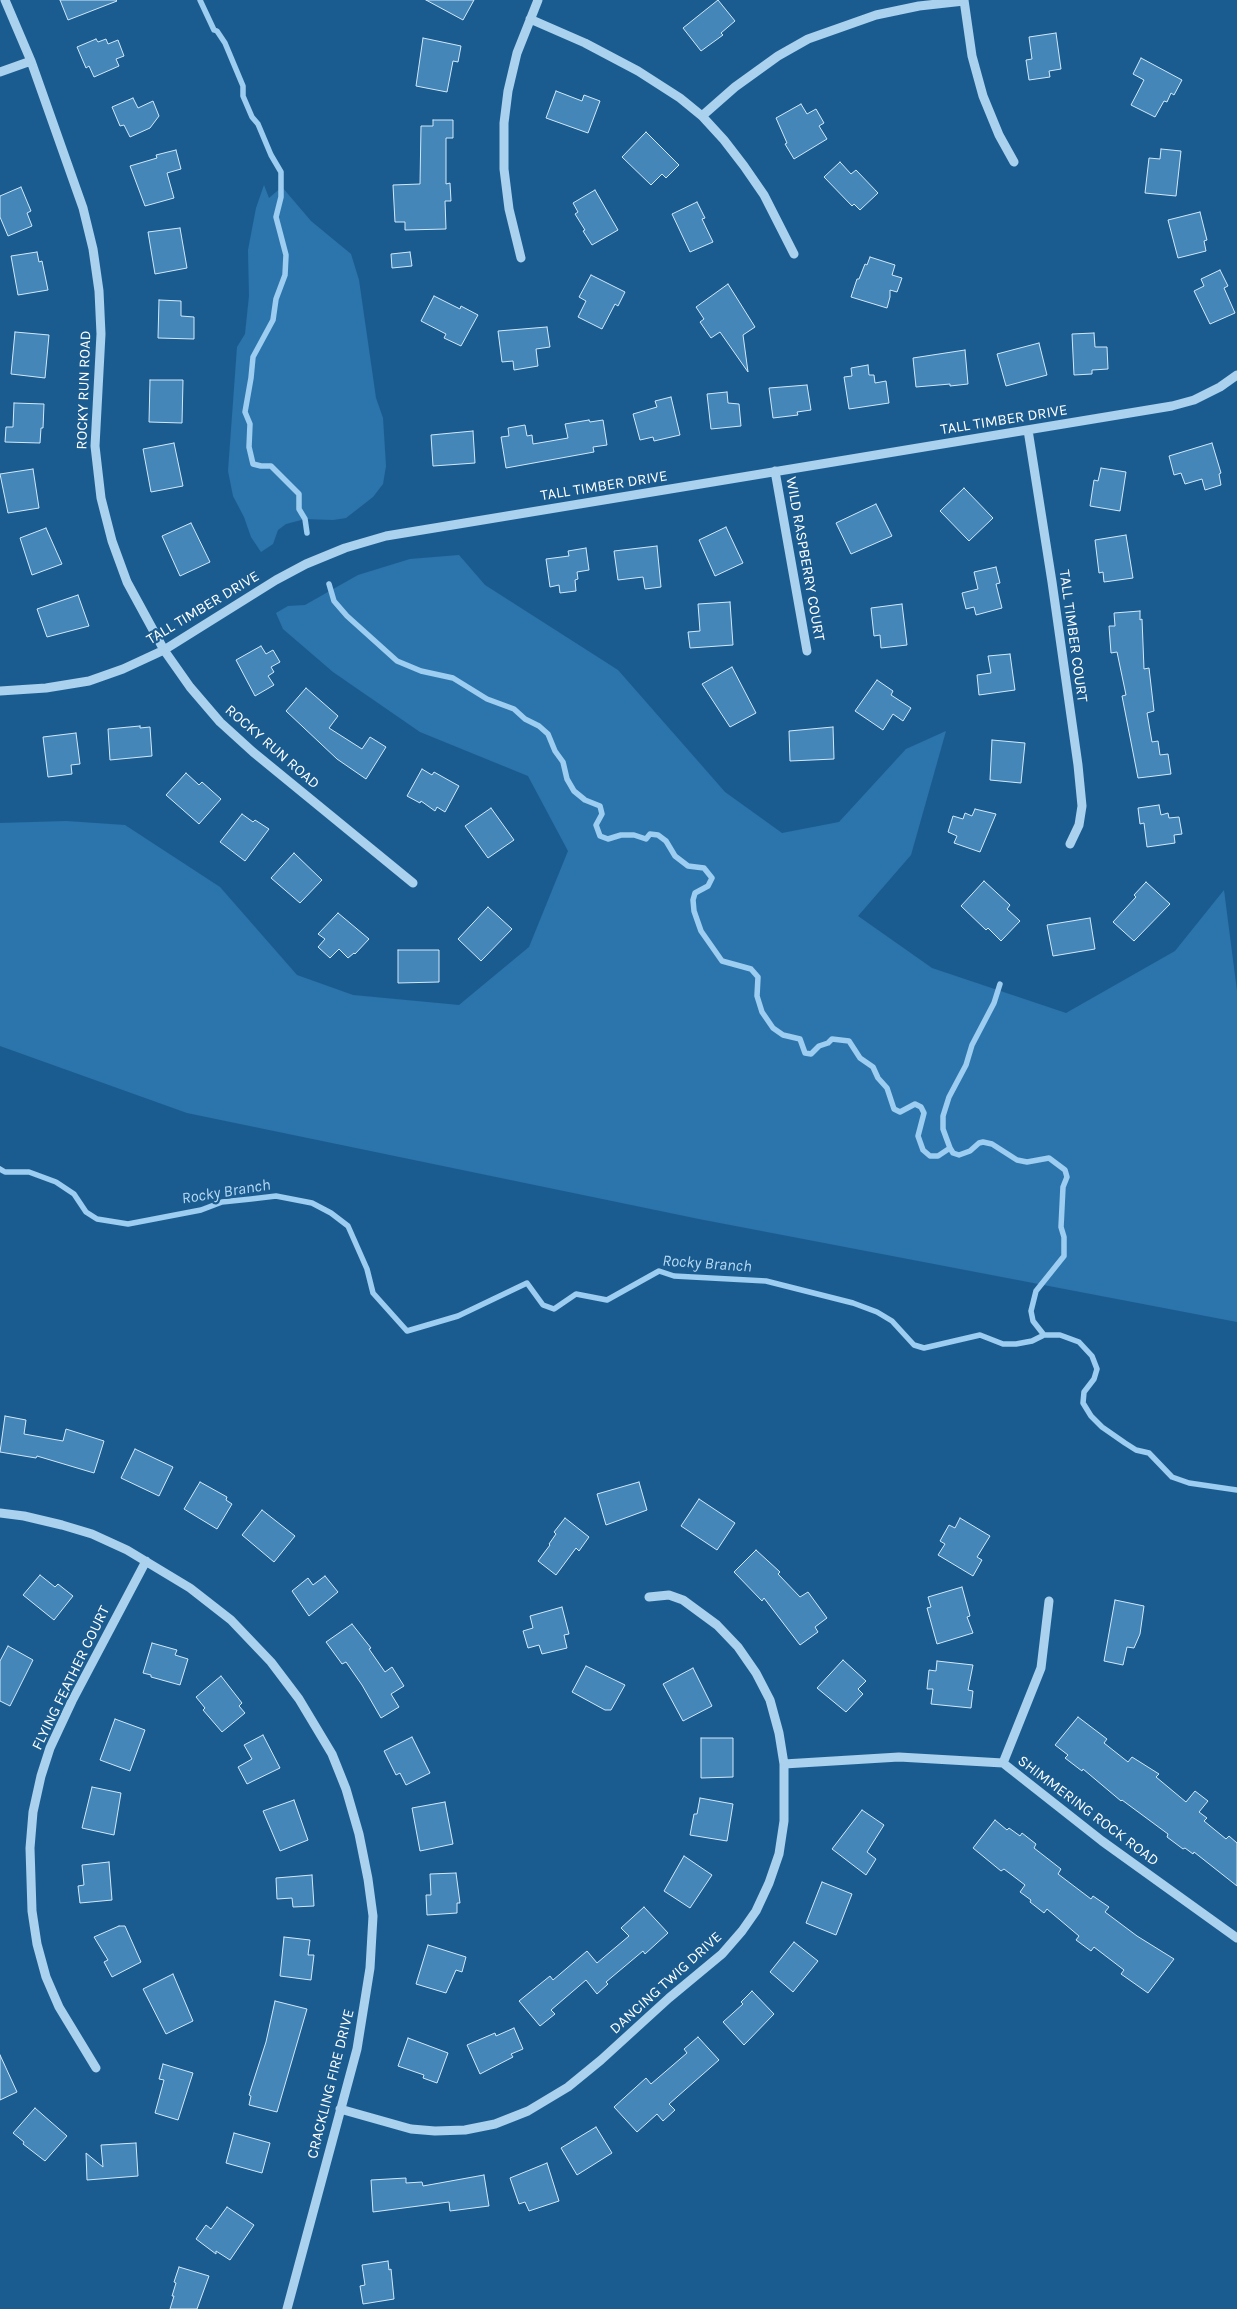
<!DOCTYPE html>
<html>
<head>
<meta charset="utf-8">
<style>
  body { margin:0 }
  canvas { display:block; background:#1b5c90 }
</style>
</head>
<body>
<canvas width="1237" height="2309"></canvas>
<script>
const ctx = document.querySelector('canvas').getContext('2d');
ctx.lineJoin = 'round';
function fill(path, color) {
  ctx.fillStyle = color;
  ctx.fill(path, 'evenodd');
}
function shape(rows) {
  const path = new Path2D();
  for (const r of rows) {
    path.moveTo(r[0], r[1]);
    for (let i = 2; i < r.length; i += 2) path.lineTo(r[i], r[i + 1]);
  }
  return path;
}
function strokePath(path, color, width, dash) {
  ctx.strokeStyle = color;
  ctx.lineWidth = width;
  ctx.lineCap = dash ? 'butt' : 'round';
  ctx.setLineDash(dash || []);
  ctx.stroke(path);
}
function label(font, color, halo, rows, align = 'center') {
  ctx.font = font + ' Karla,sans-serif';
  ctx.lineWidth = 4.5;
  ctx.setLineDash([]);
  ctx.textBaseline = 'middle';
  ctx.strokeStyle = halo;
  ctx.fillStyle = color;
  for (const [text, x, y, turn = 0] of rows) {
    ctx.save();
    ctx.translate(x, y);
    ctx.rotate((+turn || 0) * Math.PI / 180);
    ctx.textAlign = isNaN(turn) ? turn : align;
    if (halo) ctx.strokeText(text, 0, 0);
    ctx.fillText(text, 0, 0);
    ctx.restore();
  }
}
const green = shape([
  [264,185,269,198,282,187,311,221,351,254,359,280,376,398,383,418,386,466,383,484,373,497,346,518,333,520,305,519,286,524,278,530,273,544,261,552,251,537,244,517,233,496,228,471,237,347,245,334,249,296,248,250,256,208],
  [459,555,485,585,618,670,725,792,782,833,839,822,906,749,946,731,911,855,858,916,932,968,1066,1013,1175,951,1224,890,1237,991,1237,1322,699,1219,187,1113,0,1046,0,823,66,821,125,825,220,887,297,975,353,995,459,1005,529,947,568,851,528,776,420,732,333,672,283,629,276,613,288,606,305,605,358,575,410,559]
]);
const stream = shape([
  [200,0,214,30,217,31,225,43,243,86,243,96,252,117,258,124,271,155,281,172,281,197,276,217,286,255,285,275,276,299,273,320,253,357,251,378,245,412,250,424,249,447,253,464,261,466,271,466,299,494,299,509,305,519,307,533],
  [329,584,334,601,347,616,397,661,421,671,453,678,487,699,514,709,525,719,539,726,548,734,555,751,563,762,567,779,574,791,585,800,600,806,602,814,596,825,600,836,608,839,621,835,634,835,646,839,650,834,658,835,666,841,675,856,688,866,704,868,712,878,708,886,695,893,693,900,694,911,701,931,722,961,751,969,758,977,757,996,762,1012,773,1028,783,1035,800,1039,805,1053,811,1054,819,1046,828,1043,832,1039,849,1041,860,1058,873,1067,878,1078,887,1088,894,1109,900,1112,915,1104,921,1107,924,1113,918,1136,923,1150,930,1156,938,1156,950,1148,953,1153,959,1155,970,1151,979,1143,983,1142,992,1144,1017,1160,1027,1162,1049,1158,1065,1170,1067,1177,1063,1187,1061,1227,1064,1237,1064,1256,1036,1291,1031,1311,1033,1321,1044,1335],
  [950,1148,943,1129,943,1116,949,1097,966,1065,972,1045,994,1003,1000,984],
  [0,1169,5,1172,29,1172,56,1182,74,1194,86,1212,97,1219,128,1224,201,1210,222,1202,251,1199,276,1196,312,1203,331,1213,348,1226,367,1269,373,1293,407,1331,458,1316,527,1283,543,1305,554,1309,576,1294,607,1300,659,1271,674,1276,766,1281,853,1303,877,1312,892,1321,914,1345,924,1348,980,1335,1003,1344,1016,1344,1032,1341,1044,1335,1060,1335,1079,1342,1092,1356,1097,1369,1094,1379,1084,1392,1083,1403,1091,1416,1102,1427,1125,1443,1136,1450,1149,1453,1172,1477,1189,1483,1237,1490]
]);
const building = shape([
  [60,0,116,0,117,1,68,20,60,0],
  [426,0,474,0,463,20,426,0],
  [718,0,735,21,721,33,723,35,701,51,683,28,718,0],
  [1056,33,1061,69,1049,71,1050,77,1029,80,1026,60,1032,59,1029,37,1056,33],
  [423,38,461,46,458,62,453,61,447,92,416,86,423,38],
  [96,39,98,42,106,39,108,44,118,40,124,56,116,59,119,66,94,77,89,66,86,68,77,47,96,39],
  [1141,58,1182,80,1174,95,1171,93,1167,102,1164,101,1155,117,1131,105,1144,80,1133,74,1141,58],
  [556,91,582,101,584,95,600,101,588,133,546,118,556,91],
  [133,98,138,108,153,101,159,116,150,128,130,137,124,125,120,126,112,107,133,98],
  [801,104,807,114,816,109,824,123,819,126,827,139,794,159,785,144,787,143,776,118,801,104],
  [433,120,453,120,453,138,446,138,446,184,450,183,451,201,445,201,446,229,405,230,405,222,395,222,393,185,420,184,421,126,433,126,433,120],
  [646,132,679,165,666,178,662,174,651,185,622,157,646,132],
  [1161,149,1181,151,1176,196,1145,193,1149,158,1160,159,1161,149],
  [176,150,181,169,167,173,174,198,145,206,130,166,157,158,156,155,176,150],
  [840,162,851,174,856,170,878,193,860,210,854,204,852,206,824,177,840,162],
  [21,187,31,211,27,213,32,226,8,236,0,217,0,196,21,187],
  [595,190,618,230,592,245,583,231,585,230,575,214,578,212,573,203,595,190],
  [697,202,705,218,702,219,713,242,690,252,672,214,697,202],
  [1200,212,1207,240,1204,241,1206,251,1178,258,1168,220,1200,212],
  [180,228,187,268,155,274,148,232,180,228],
  [37,252,39,262,42,261,48,290,18,295,11,256,37,252],
  [410,252,412,266,392,268,391,254,410,252],
  [870,257,895,265,892,275,902,278,897,292,890,290,890,297,887,308,851,297,857,279,859,279,865,264,867,265,870,257],
  [1220,270,1228,286,1224,288,1235,313,1210,324,1194,291,1204,286,1201,279,1220,270],
  [591,275,625,292,618,306,615,304,602,329,578,317,586,301,579,297,591,275],
  [728,284,755,327,743,335,748,372,720,332,711,338,700,322,704,319,696,307,728,284],
  [434,296,460,309,461,306,478,315,461,346,444,338,446,334,421,321,434,296],
  [159,300,181,301,181,316,194,317,194,339,158,338,159,300],
  [547,327,550,347,536,349,538,366,514,370,513,361,502,362,498,331,547,327],
  [15,332,49,335,45,378,11,374,15,332],
  [1094,333,1095,347,1107,347,1108,369,1092,370,1092,374,1074,375,1072,334,1094,333],
  [1039,343,1047,375,1006,386,997,354,1039,343],
  [965,350,968,384,950,386,950,384,916,387,913,358,965,350],
  [868,365,869,375,874,375,875,383,886,381,889,403,849,409,844,377,852,376,851,368,868,365],
  [150,380,183,380,182,423,149,422,150,380],
  [807,385,811,410,797,412,798,415,773,418,769,388,807,385],
  [727,392,728,403,739,404,741,426,711,429,707,394,727,392],
  [671,397,680,435,654,441,653,437,640,440,633,414,657,407,655,401,671,397],
  [14,403,44,404,43,428,41,428,40,443,5,442,6,427,13,427,14,403],
  [589,420,590,422,603,420,607,445,593,447,594,452,506,468,501,437,509,436,508,428,525,425,527,436,532,435,533,444,568,438,565,424,589,420],
  [473,431,475,463,433,466,431,435,473,431],
  [174,443,183,486,151,492,143,449,174,443],
  [1212,443,1221,473,1219,474,1221,485,1205,490,1202,479,1185,484,1181,473,1174,475,1169,456,1212,443],
  [1101,468,1126,472,1120,511,1090,506,1094,480,1098,481,1101,468],
  [33,469,39,508,8,513,0,474,33,469],
  [964,488,993,518,969,541,940,511,964,488],
  [876,504,892,536,851,554,836,523,876,504],
  [191,523,210,562,180,576,162,536,191,523],
  [726,527,743,563,715,576,699,540,726,527],
  [46,528,62,564,32,575,20,538,46,528],
  [1126,535,1133,578,1104,582,1103,572,1099,573,1095,540,1126,535],
  [657,546,661,587,645,589,643,577,618,580,614,551,657,546],
  [586,548,589,570,577,572,578,579,575,580,576,591,560,593,559,585,550,587,546,559,569,556,568,551,586,548],
  [996,567,1000,583,996,584,1002,608,976,615,974,607,966,609,962,593,978,589,974,572,996,567],
  [78,595,89,626,47,637,37,609,78,595],
  [730,602,733,645,690,648,688,632,700,631,698,604,730,602],
  [902,604,907,645,881,648,880,635,874,636,871,608,902,604],
  [1140,611,1140,620,1142,619,1144,669,1149,668,1154,711,1147,713,1152,742,1158,741,1160,755,1168,754,1171,774,1138,778,1122,696,1126,695,1117,652,1111,653,1109,626,1115,626,1114,613,1140,611],
  [261,646,266,654,273,650,280,662,271,667,274,672,268,676,274,685,255,696,236,660,261,646],
  [1010,654,1015,690,979,695,977,675,991,673,988,656,1010,654],
  [732,667,756,713,730,727,702,684,732,667],
  [877,680,893,691,891,695,911,708,903,721,893,714,883,730,855,711,877,680],
  [306,688,338,716,329,728,362,749,370,737,386,747,366,779,337,759,286,711,306,688],
  [140,726,140,728,150,727,152,756,110,760,108,729,140,726],
  [833,727,834,759,790,761,789,731,833,727],
  [76,733,80,764,71,765,72,774,48,777,43,737,76,733],
  [992,740,1025,743,1021,783,990,780,992,740],
  [422,769,432,775,434,772,459,786,445,812,437,807,435,811,421,801,420,803,407,796,422,769],
  [186,773,199,785,202,782,221,799,199,824,166,795,186,773],
  [1159,805,1161,815,1168,813,1169,818,1179,817,1182,834,1174,835,1175,843,1147,847,1144,823,1140,824,1138,808,1159,805],
  [491,808,514,840,488,858,465,826,491,808],
  [975,809,996,814,980,852,954,843,957,836,948,832,953,816,963,819,965,813,972,816,975,809],
  [242,814,253,822,255,820,269,829,245,861,220,842,242,814],
  [294,853,322,880,300,903,271,878,294,853],
  [984,881,1010,905,1007,909,1020,921,1001,941,988,928,986,930,961,906,984,881],
  [1146,882,1170,904,1134,941,1113,922,1136,897,1134,895,1146,882],
  [488,907,512,929,481,961,458,939,488,907],
  [338,913,369,939,355,954,354,953,348,958,339,949,330,958,318,947,325,939,318,934,338,913],
  [1090,918,1095,949,1053,956,1047,925,1090,918],
  [398,950,439,950,439,982,398,983,398,950],
  [5,1416,26,1420,24,1434,63,1441,66,1429,104,1441,94,1473,37,1456,36,1458,0,1452,5,1416],
  [135,1449,173,1467,159,1496,121,1478,135,1449],
  [200,1482,227,1497,226,1500,232,1504,217,1529,184,1509,200,1482],
  [639,1482,647,1510,606,1525,597,1494,639,1482],
  [699,1499,735,1523,717,1550,681,1526,699,1499],
  [262,1510,295,1536,274,1562,242,1535,262,1510],
  [565,1518,589,1537,579,1551,576,1548,556,1575,538,1561,550,1545,549,1544,556,1534,554,1532,565,1518],
  [960,1518,990,1536,977,1557,982,1560,973,1576,938,1555,945,1544,940,1541,949,1525,955,1528,960,1518],
  [756,1550,780,1572,778,1574,800,1597,808,1592,827,1618,815,1627,818,1632,800,1645,764,1598,762,1601,734,1572,756,1550],
  [40,1575,55,1587,58,1584,73,1596,54,1620,23,1595,40,1575],
  [325,1576,338,1592,309,1616,292,1591,308,1578,313,1585,325,1576],
  [962,1587,970,1616,967,1617,973,1633,937,1644,927,1608,931,1607,928,1597,962,1587],
  [1115,1600,1144,1606,1140,1634,1134,1648,1127,1647,1123,1665,1104,1661,1115,1600],
  [562,1607,569,1634,564,1635,567,1648,542,1654,539,1645,528,1648,523,1631,533,1628,530,1616,562,1607],
  [352,1624,371,1648,369,1649,385,1672,392,1667,404,1686,391,1694,399,1707,381,1718,362,1685,346,1662,342,1664,326,1642,352,1624],
  [152,1643,177,1650,175,1655,188,1659,180,1685,151,1677,151,1675,143,1673,152,1643],
  [8,1646,33,1660,10,1706,0,1701,0,1661,8,1646],
  [843,1660,866,1681,858,1689,863,1694,846,1712,817,1688,843,1660],
  [937,1661,973,1665,968,1690,973,1691,971,1708,931,1704,933,1689,927,1689,929,1670,936,1671,937,1661],
  [586,1666,625,1685,611,1710,605,1710,572,1692,586,1666],
  [693,1668,712,1706,683,1721,663,1684,693,1668],
  [221,1676,242,1703,239,1706,245,1713,222,1732,203,1710,205,1708,196,1697,221,1676],
  [1078,1717,1107,1739,1104,1743,1128,1762,1132,1757,1159,1774,1156,1777,1186,1802,1195,1791,1208,1801,1199,1812,1207,1818,1204,1821,1226,1839,1229,1836,1237,1843,1237,1886,1194,1852,1193,1854,1185,1848,1183,1849,1167,1837,1168,1834,1122,1800,1121,1801,1083,1769,1082,1771,1065,1758,1068,1755,1055,1745,1078,1717],
  [115,1719,145,1730,130,1771,100,1760,115,1719],
  [263,1735,280,1768,247,1784,238,1767,252,1759,244,1745,263,1735],
  [412,1737,430,1773,406,1785,400,1773,396,1775,384,1751,412,1737],
  [701,1738,733,1738,733,1777,701,1778,701,1738],
  [92,1787,121,1793,114,1835,82,1828,92,1787],
  [700,1798,733,1804,727,1841,690,1835,694,1814,697,1814,700,1798],
  [294,1800,308,1840,280,1851,263,1811,294,1800],
  [445,1802,453,1844,420,1851,412,1808,445,1802],
  [862,1810,884,1825,867,1852,876,1859,866,1875,832,1849,862,1810],
  [995,1820,1007,1830,1009,1828,1020,1836,1022,1833,1036,1844,1034,1848,1061,1869,1058,1874,1091,1899,1093,1896,1109,1907,1105,1912,1137,1936,1174,1959,1148,1993,1121,1974,1124,1970,1094,1947,1091,1951,1076,1940,1079,1936,1047,1909,1044,1913,1030,1902,1031,1900,1020,1892,1025,1885,1004,1869,1001,1871,973,1848,995,1820],
  [684,1856,712,1875,690,1908,664,1891,684,1856],
  [109,1862,112,1900,80,1903,78,1886,84,1885,82,1865,109,1862],
  [456,1873,460,1903,457,1903,457,1913,427,1915,426,1895,431,1895,430,1874,456,1873],
  [312,1875,314,1906,293,1907,292,1898,277,1899,276,1878,312,1875],
  [822,1882,852,1894,836,1935,806,1923,822,1882],
  [644,1907,668,1933,645,1954,643,1951,606,1982,608,1984,597,1994,586,1980,551,2010,555,2014,540,2026,519,2001,550,1976,553,1980,587,1951,597,1963,629,1936,621,1928,644,1907],
  [119,1926,125,1926,141,1962,112,1977,104,1962,108,1960,94,1937,119,1926],
  [284,1937,310,1940,308,1955,314,1955,311,1980,280,1976,284,1937],
  [794,1942,818,1961,793,1992,770,1972,794,1942],
  [428,1945,466,1957,462,1972,456,1970,446,1993,416,1984,428,1945],
  [173,1974,193,2021,166,2034,143,1989,173,1974],
  [752,1991,774,2014,744,2045,723,2022,743,2004,741,2002,752,1991],
  [275,2001,307,2009,277,2112,249,2105,251,2096,249,2095,266,2042,275,2001],
  [514,2028,523,2049,511,2054,513,2057,480,2074,467,2045,495,2033,496,2036,514,2028],
  [698,2037,719,2060,669,2104,675,2110,663,2121,657,2114,637,2132,614,2107,646,2078,651,2084,687,2053,684,2049,698,2037],
  [408,2038,448,2053,437,2083,423,2078,424,2075,398,2066,408,2038],
  [0,2055,17,2092,0,2100,0,2055],
  [163,2064,193,2073,178,2120,155,2113,164,2080,159,2079,163,2064],
  [35,2108,67,2136,45,2161,23,2144,24,2142,13,2133,35,2108],
  [596,2127,612,2153,577,2175,561,2148,596,2127],
  [234,2133,270,2143,262,2173,226,2163,234,2133],
  [136,2143,138,2176,87,2180,86,2153,103,2167,101,2145,136,2143],
  [547,2163,559,2201,529,2211,525,2202,519,2204,510,2178,547,2163],
  [484,2175,489,2206,450,2211,449,2202,373,2212,371,2180,406,2178,406,2183,422,2182,423,2186,484,2175],
  [227,2207,254,2225,230,2260,216,2251,216,2254,196,2239,206,2225,211,2229,227,2207],
  [388,2261,389,2270,391,2269,394,2299,363,2304,360,2286,365,2285,362,2265,388,2261],
  [179,2267,209,2276,197,2309,170,2309,174,2296,172,2296,176,2283,174,2282,179,2267]
]);
const minor = shape([
  [5,0,31,61,83,208,93,249,99,291,101,334,95,446,101,498,112,541,127,582,164,650,190,687,220,722,253,752,413,883],
  [964,0,972,56,983,96,999,135,1014,162],
  [530,19,585,43,638,71,680,98,702,116,724,140,744,166,764,195,794,254],
  [0,72,31,61],
  [702,116,735,87,778,56,808,39,876,15,919,6,964,1],
  [521,258,509,209,504,169,504,123,508,91,517,53,538,0],
  [1028,430,1052,582,1078,765,1082,806,1079,825,1070,844],
  [775,471,807,651],
  [0,691,46,688,89,681,123,669,164,650,276,580,306,564,345,548,386,536,1172,406,1194,400,1220,387,1237,375],
  [0,1513,24,1516,62,1525,92,1534,127,1550,190,1588,231,1620,271,1662,299,1699,332,1754,346,1789,359,1834,368,1879,373,1916,370,1968,357,2049,287,2309],
  [1003,1763,1041,1668,1049,1601],
  [784,1764,899,1757,1003,1763,1102,1841,1237,1938],
  [96,2068,59,2007,46,1977,37,1944,32,1911,30,1848,33,1812,41,1776,50,1748,72,1701,146,1561],
  [340,2109,411,2129,435,2131,465,2130,495,2124,528,2111,568,2087,601,2060,669,1998,722,1954,742,1931,756,1911,769,1883,779,1854,784,1821,784,1764,779,1733,770,1700,756,1673,738,1647,717,1625,683,1600,669,1595,649,1597]
]);
const streetNames = [
  ["ROCKY RUN ROAD",84,390,-88],
  ["TALL TIMBER DRIVE",1004,420,-9],
  ["TALL TIMBER DRIVE",604,486,-9],
  ["WILD RASPBERRY COURT",805,559,80],
  ["TALL TIMBER DRIVE",203,608,-31],
  ["TALL TIMBER COURT",1073,636,82],
  ["ROCKY RUN ROAD",272,747,41],
  ["FLYING FEATHER COURT",71,1678,-64],
  ["SHIMMERING ROCK ROAD",1088,1811,37],
  ["DANCING TWIG DRIVE",666,1983,-42],
  ["CRACKLING FIRE DRIVE",331,2084,-76]
];
const waterNames = [
  ["Rocky Branch",226,1192,-9],
  ["Rocky Branch",707,1264,4]
];
fill(green, '#2b75ac');
strokePath(stream, '#9dcdf0', 5.5);
fill(building, '#4486b8');
strokePath(building, '#d0e8fa', 1);
strokePath(minor, '#aad1ee', 9);
label('15px', '#fff', '#1b5c90', streetNames);
label('italic 16px', '#b6daf5', '#1b5c90', waterNames);
</script>
</body>
</html>
